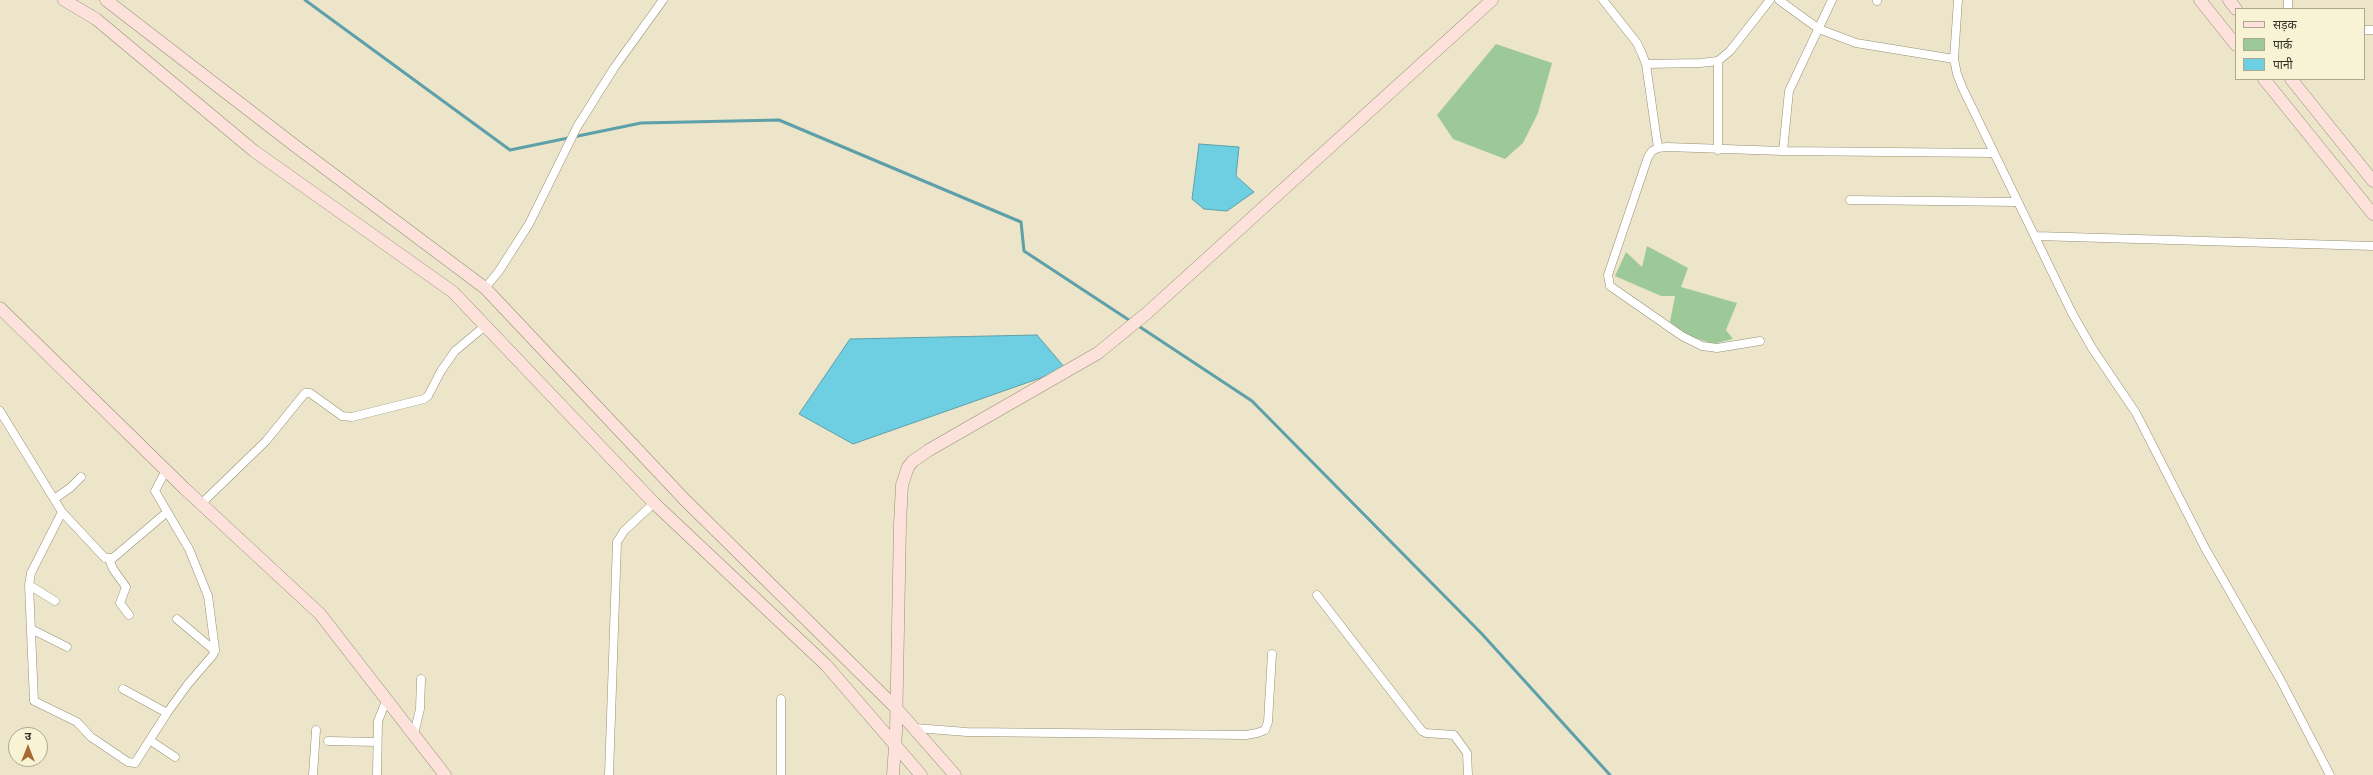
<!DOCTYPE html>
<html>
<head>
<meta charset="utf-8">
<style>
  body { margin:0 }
  #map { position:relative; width:2373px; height:775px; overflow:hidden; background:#ece5c9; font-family:"Titillium Web","Noto Sans Devanagari",sans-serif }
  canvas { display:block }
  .legend { position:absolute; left:2235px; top:8px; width:130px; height:72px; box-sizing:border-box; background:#f9f3d6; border:1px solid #aba791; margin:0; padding:5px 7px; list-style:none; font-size:12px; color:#363429 }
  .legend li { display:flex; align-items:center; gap:8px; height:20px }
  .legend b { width:20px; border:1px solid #aba791 }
  .north { position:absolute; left:8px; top:727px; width:40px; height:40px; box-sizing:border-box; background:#f9f3d6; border:1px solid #aba791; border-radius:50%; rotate:0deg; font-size:11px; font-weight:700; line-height:16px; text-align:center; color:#363429 }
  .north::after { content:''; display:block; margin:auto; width:14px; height:18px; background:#a96b31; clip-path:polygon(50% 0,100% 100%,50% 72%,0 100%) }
</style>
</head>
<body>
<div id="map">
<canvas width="2373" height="775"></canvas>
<ul class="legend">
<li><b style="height:5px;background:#fde1db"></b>सड़क</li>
<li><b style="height:11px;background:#9dc999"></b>पार्क</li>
<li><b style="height:11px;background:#6ecfe2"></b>पानी</li>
</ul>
<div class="north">उ</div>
</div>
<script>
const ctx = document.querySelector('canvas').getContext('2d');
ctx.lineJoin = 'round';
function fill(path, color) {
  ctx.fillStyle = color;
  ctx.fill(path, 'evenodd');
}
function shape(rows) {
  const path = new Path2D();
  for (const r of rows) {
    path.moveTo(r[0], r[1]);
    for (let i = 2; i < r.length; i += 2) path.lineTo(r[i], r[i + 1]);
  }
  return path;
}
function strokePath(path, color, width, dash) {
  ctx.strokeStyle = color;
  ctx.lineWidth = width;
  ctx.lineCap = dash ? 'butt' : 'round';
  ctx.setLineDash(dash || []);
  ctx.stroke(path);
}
const green = shape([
  [1496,44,1552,63,1538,113,1523,143,1505,159,1453,139,1437,115],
  [1647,246,1688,268,1681,287,1737,303,1726,330,1733,339,1713,344,1687,335,1670,322,1675,296,1661,296,1615,276,1626,252,1642,267]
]);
const water = shape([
  [1199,144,1239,147,1236,176,1254,192,1227,211,1204,209,1192,199,1199,144],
  [1037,335,1066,369,853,444,799,414,850,339,1037,335]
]);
const stream = shape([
  [305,0,510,150,641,123,779,120,1021,222,1024,251,1132,322],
  [1137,325,1252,401,1482,634,1610,775]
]);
const street = shape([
  [1603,0,1637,43,1642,54,1646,64,1658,148],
  [1779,0,1819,29,1856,43,1954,59],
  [1877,0,1877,1],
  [1958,0,1954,59,1957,74,1963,89,2072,313,2092,348,2136,413,2205,548,2280,679,2330,775],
  [2288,9,2288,0],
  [2364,30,2373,30],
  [1718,61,1718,150],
  [1646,64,1700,63,1718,61,1730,51,1770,0],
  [1783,151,1789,91,1832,0],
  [1850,200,2018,202],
  [2036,236,2373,246],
  [485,288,499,271,529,224,577,127,614,68,663,0],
  [1760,341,1717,348,1702,346,1682,336,1610,286,1608,275,1648,157,1652,151,1658,148,1667,147,1783,151,1994,153],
  [0,411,62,512,105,558,113,558,166,513],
  [54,499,70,488,81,477],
  [202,503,266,441,305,393,310,393,342,416,352,417,424,399,428,396,441,371,455,351,485,326],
  [62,512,31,573,29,585,34,701,77,722,91,737,128,762,135,763,167,713,188,684,213,655,215,649,208,596,189,549,155,491,166,470],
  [109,559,113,569,126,587,120,603,129,615],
  [29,585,55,601],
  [1317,595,1422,731,1426,733,1454,735,1467,753,1468,775],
  [177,619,215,651],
  [31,629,67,647],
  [123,689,167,713],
  [781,699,781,775],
  [915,728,967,732,1246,735,1257,733,1265,730,1268,722,1272,654],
  [414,734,420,709,421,679],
  [151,741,175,757],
  [328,741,377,742],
  [313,775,316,730],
  [377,775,378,721,387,699],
  [609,775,617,542,624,531,654,503]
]);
const secondary = shape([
  [64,0,96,19,254,151,453,292,654,503,826,665,921,775],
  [106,0,298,148,485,288,684,499,896,708,955,775],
  [2200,0,2236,45],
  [2229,0,2236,9],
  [2264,79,2373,214],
  [2291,79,2373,181],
  [0,308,184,488,320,614,445,775],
  [893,775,896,732,900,524,902,485,908,467,913,461,929,450,1098,353,1147,313,1492,0]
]);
fill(green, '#9dc999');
fill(water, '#6ecfe2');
strokePath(water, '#5da0aa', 1);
strokePath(stream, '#5da0aa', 3);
strokePath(street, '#969076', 9);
strokePath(secondary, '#969076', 13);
strokePath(street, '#fff', 8);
strokePath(secondary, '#fde1db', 12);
</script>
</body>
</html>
